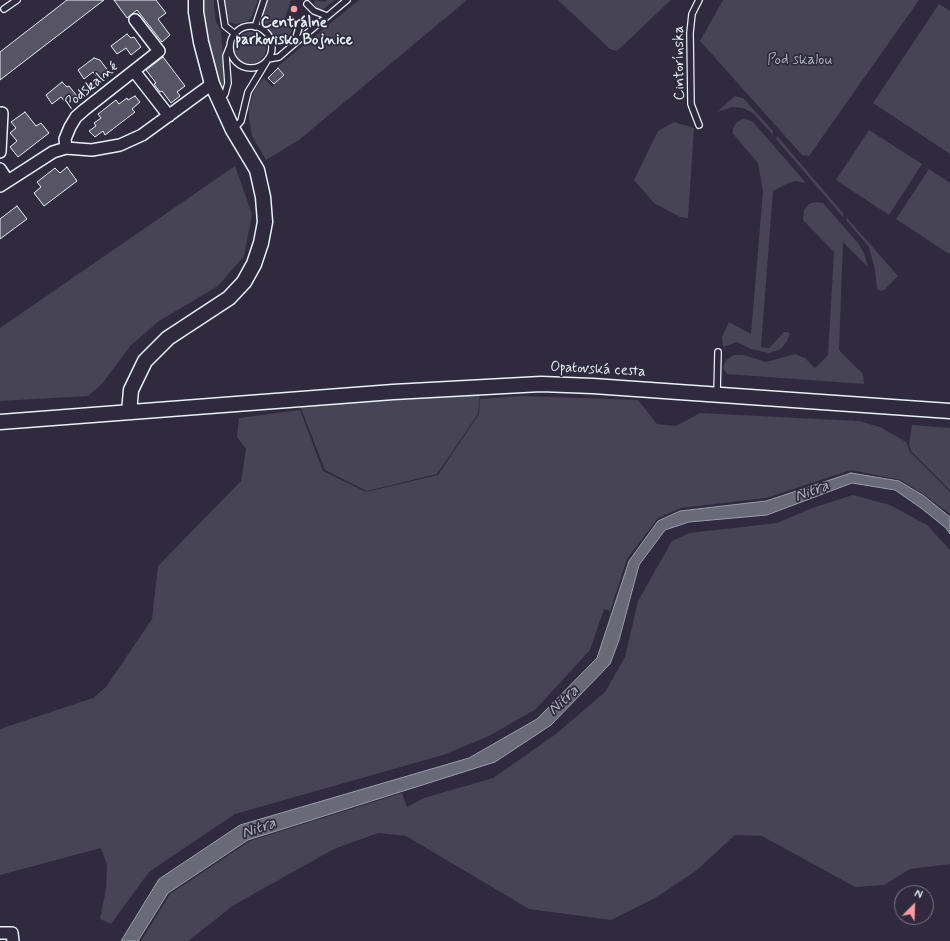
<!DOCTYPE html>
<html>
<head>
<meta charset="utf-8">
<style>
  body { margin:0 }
  #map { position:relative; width:950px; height:941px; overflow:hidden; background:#2f2a3d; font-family:Mynerve,sans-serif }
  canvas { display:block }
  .north { position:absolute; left:894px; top:885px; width:40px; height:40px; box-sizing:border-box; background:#2f2a3d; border:1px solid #797a88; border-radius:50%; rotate:23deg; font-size:11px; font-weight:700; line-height:16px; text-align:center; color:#e8f1f8 }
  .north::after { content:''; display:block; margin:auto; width:14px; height:18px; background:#ff9aa2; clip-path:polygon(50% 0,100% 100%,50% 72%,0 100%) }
</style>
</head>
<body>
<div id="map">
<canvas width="950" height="941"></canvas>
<div class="north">N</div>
</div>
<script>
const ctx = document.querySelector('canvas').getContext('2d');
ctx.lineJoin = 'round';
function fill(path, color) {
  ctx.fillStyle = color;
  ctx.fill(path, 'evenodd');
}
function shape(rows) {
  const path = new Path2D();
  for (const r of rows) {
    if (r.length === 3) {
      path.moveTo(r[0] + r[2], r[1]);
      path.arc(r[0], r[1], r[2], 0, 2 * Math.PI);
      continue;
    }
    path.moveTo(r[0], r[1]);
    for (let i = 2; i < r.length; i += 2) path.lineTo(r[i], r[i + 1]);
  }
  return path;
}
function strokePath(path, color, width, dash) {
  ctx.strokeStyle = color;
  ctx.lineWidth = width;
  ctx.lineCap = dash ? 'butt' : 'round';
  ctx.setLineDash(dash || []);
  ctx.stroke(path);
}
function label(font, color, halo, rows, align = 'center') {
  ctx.font = font + ' Mynerve,sans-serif';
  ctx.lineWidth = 3.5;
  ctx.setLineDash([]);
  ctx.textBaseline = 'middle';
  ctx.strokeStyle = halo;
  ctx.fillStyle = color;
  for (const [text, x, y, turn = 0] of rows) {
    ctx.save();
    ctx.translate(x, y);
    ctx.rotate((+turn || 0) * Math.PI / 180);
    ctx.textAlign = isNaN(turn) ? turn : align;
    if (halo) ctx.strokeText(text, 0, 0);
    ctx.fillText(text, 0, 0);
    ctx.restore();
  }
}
const green = shape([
  [202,0,214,0,214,6,216,22,221,31,225,84,222,84,219,81,209,52],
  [224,0,258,0,252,17,248,21,236,24,229,22,226,14],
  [267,0,291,0,285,18,295,22,289,38,286,41,281,42,276,39,261,21],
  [315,0,325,2,326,0,335,0,322,10,317,8,314,4],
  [359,0,467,0,299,140,266,160,252,136,249,118,249,108,253,94,258,84,264,78,272,87,285,75,278,66],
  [558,0,671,0,617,51,610,49],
  [723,0,919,0,809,156,802,155,700,41],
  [939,4,950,11,950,154,873,103],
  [250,48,16],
  [735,96,743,98,773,131,773,135,753,113,743,108,732,107,717,112],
  [743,119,749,120,754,123,806,183,795,181,786,184,773,191,761,347,769,348,784,332,788,332,790,334,787,341,781,349,769,353,751,349,737,342,723,347,722,337,729,322,751,334,763,191,758,163,733,134,733,128,737,122],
  [674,122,694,128,688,218,680,217,654,203,634,180,658,131],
  [869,130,922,164,889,215,836,180],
  [777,136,843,213,843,217,776,139],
  [235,166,252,214,244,256,218,286,159,321,131,345,102,384,88,396,0,401,0,328],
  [929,169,950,183,950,252,949,254,896,219],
  [815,202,823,203,858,243,864,253,868,267,843,242,839,350,863,374,864,384,727,374,723,368,726,360,734,355,744,355,766,362,795,354,805,358,815,368,828,355,834,252,803,220,804,210,809,204],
  [847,218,898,276,884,290,881,291,877,289,875,270,869,247,846,220],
  [480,394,478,414,437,474,367,491,325,470,300,406],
  [521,396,638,400,657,424,676,426,700,413,859,421,880,427,906,442,910,452,950,492,950,514,926,496,901,480,851,470,766,498,681,508,658,518,627,559,610,611,604,609,590,650,536,709,489,736,443,755,235,814,149,872,111,924,100,919,106,889,107,865,101,848,0,875,0,729,93,698,106,687,152,619,158,566,241,481,246,449,237,437,239,418,300,410,323,471,366,492,438,475,479,414,480,399],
  [912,425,950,428,950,490,911,451,909,445],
  [853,495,890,505,927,525,950,550,950,864,910,869,884,885,855,887,762,836,735,835,697,870,655,898,611,920,529,909,406,836,378,833,334,849,234,905,188,941,141,941,170,894,250,841,402,793,407,807,424,798,493,778,556,734,605,692,625,657,638,601,672,541,689,533,777,523,812,508]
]);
const water = shape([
  [851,473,899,481,924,496,950,517,950,534,946,528,921,508,895,490,852,483,767,515,689,522,665,530,639,565,619,640,610,664,551,725,495,762,248,840,168,893,138,941,121,941,159,879,240,825,469,758,537,719,597,658,629,561,658,521,680,511,766,501,851,473]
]);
const building = shape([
  [67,0,104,0,0,80,0,52,67,0],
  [114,0,156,0,166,13,158,19,170,35,162,42,137,10,127,18,114,0],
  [127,34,131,38,134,37,141,47,131,55,126,48,117,54,111,46,127,34],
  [163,57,185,86,177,92,180,96,171,103,162,91,160,92,154,84,156,83,146,70,163,57],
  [94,58,100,60,109,72,99,80,93,72,84,79,78,70,94,58],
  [278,68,284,75,274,84,268,78,278,68],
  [62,82,67,87,69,86,77,96,67,104,61,97,52,104,46,95,62,82],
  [135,96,140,102,132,109,135,112,105,135,103,131,95,137,89,131,96,126,94,123,101,118,98,114,116,100,119,104,127,98,128,100,135,96],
  [25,112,36,126,41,123,49,133,18,157,10,147,17,141,10,133,16,128,11,122,25,112],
  [67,167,77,181,44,206,34,193,41,187,37,182,55,168,60,173,67,167],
  [17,206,27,219,0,239,0,219,17,206]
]);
const service = shape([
  [221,0,225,26,235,34],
  [307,4,314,11,327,16],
  [4,9,17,0],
  [251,47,21],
  [255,27,264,0],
  [294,44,347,0],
  [220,98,225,94,228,83,226,56,230,46],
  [699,125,691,104,690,33,692,14,699,0],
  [234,129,241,121,248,92,259,74,268,59,279,57,294,44,300,24],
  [717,394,718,352]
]);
const minor = shape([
  [134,71,169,116],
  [66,148,65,139,70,127,76,117,84,110,159,51,135,20],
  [0,152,2,113],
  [0,169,8,181],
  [0,186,53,152,66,148,92,150,120,145,142,135,212,84],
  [0,933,12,933,13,941]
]);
const tertiary = shape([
  [129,412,131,390,145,361,168,338,229,298,244,282,254,264,261,243,265,222,263,197,257,170,233,130,212,84,201,42,196,12,196,0],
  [0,422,393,392,541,384,593,386,950,411]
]);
const markers = [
  [294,9,4,"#ff9aa2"]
];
const poiNames = [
  ["Centrálne",294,24],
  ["parkovisko Bojnice",294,41]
];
const parkNames = [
  ["Pod skalou",800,61]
];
const streetNames = [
  ["Cintorínska",680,63,-91],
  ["Podskalné",92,86,-40],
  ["Opatovská cesta",598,370,3]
];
const waterNames = [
  ["Nitra",812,492,-20],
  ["Nitra",564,701,-43],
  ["Nitra",259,829,-19]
];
fill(green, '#464455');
fill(water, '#696978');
strokePath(water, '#9c9fab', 1);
fill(building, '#575565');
strokePath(building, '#e8f1f8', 1);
strokePath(service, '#e8f1f8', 8);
strokePath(minor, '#e8f1f8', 14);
strokePath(tertiary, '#e8f1f8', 17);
strokePath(service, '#2f2a3d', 5.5);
strokePath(minor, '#2f2a3d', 11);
strokePath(tertiary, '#2f2a3d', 14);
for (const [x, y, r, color] of markers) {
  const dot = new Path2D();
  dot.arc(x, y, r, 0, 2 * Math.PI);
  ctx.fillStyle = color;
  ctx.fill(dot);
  strokePath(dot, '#2f2a3d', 1.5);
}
label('bold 15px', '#e8f1f8', '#2f2a3d', poiNames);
label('15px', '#afb4bf', '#2f2a3d', parkNames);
label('15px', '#e8f1f8', '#2f2a3d', streetNames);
label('italic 16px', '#afb4be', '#2f2a3d', waterNames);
</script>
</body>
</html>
